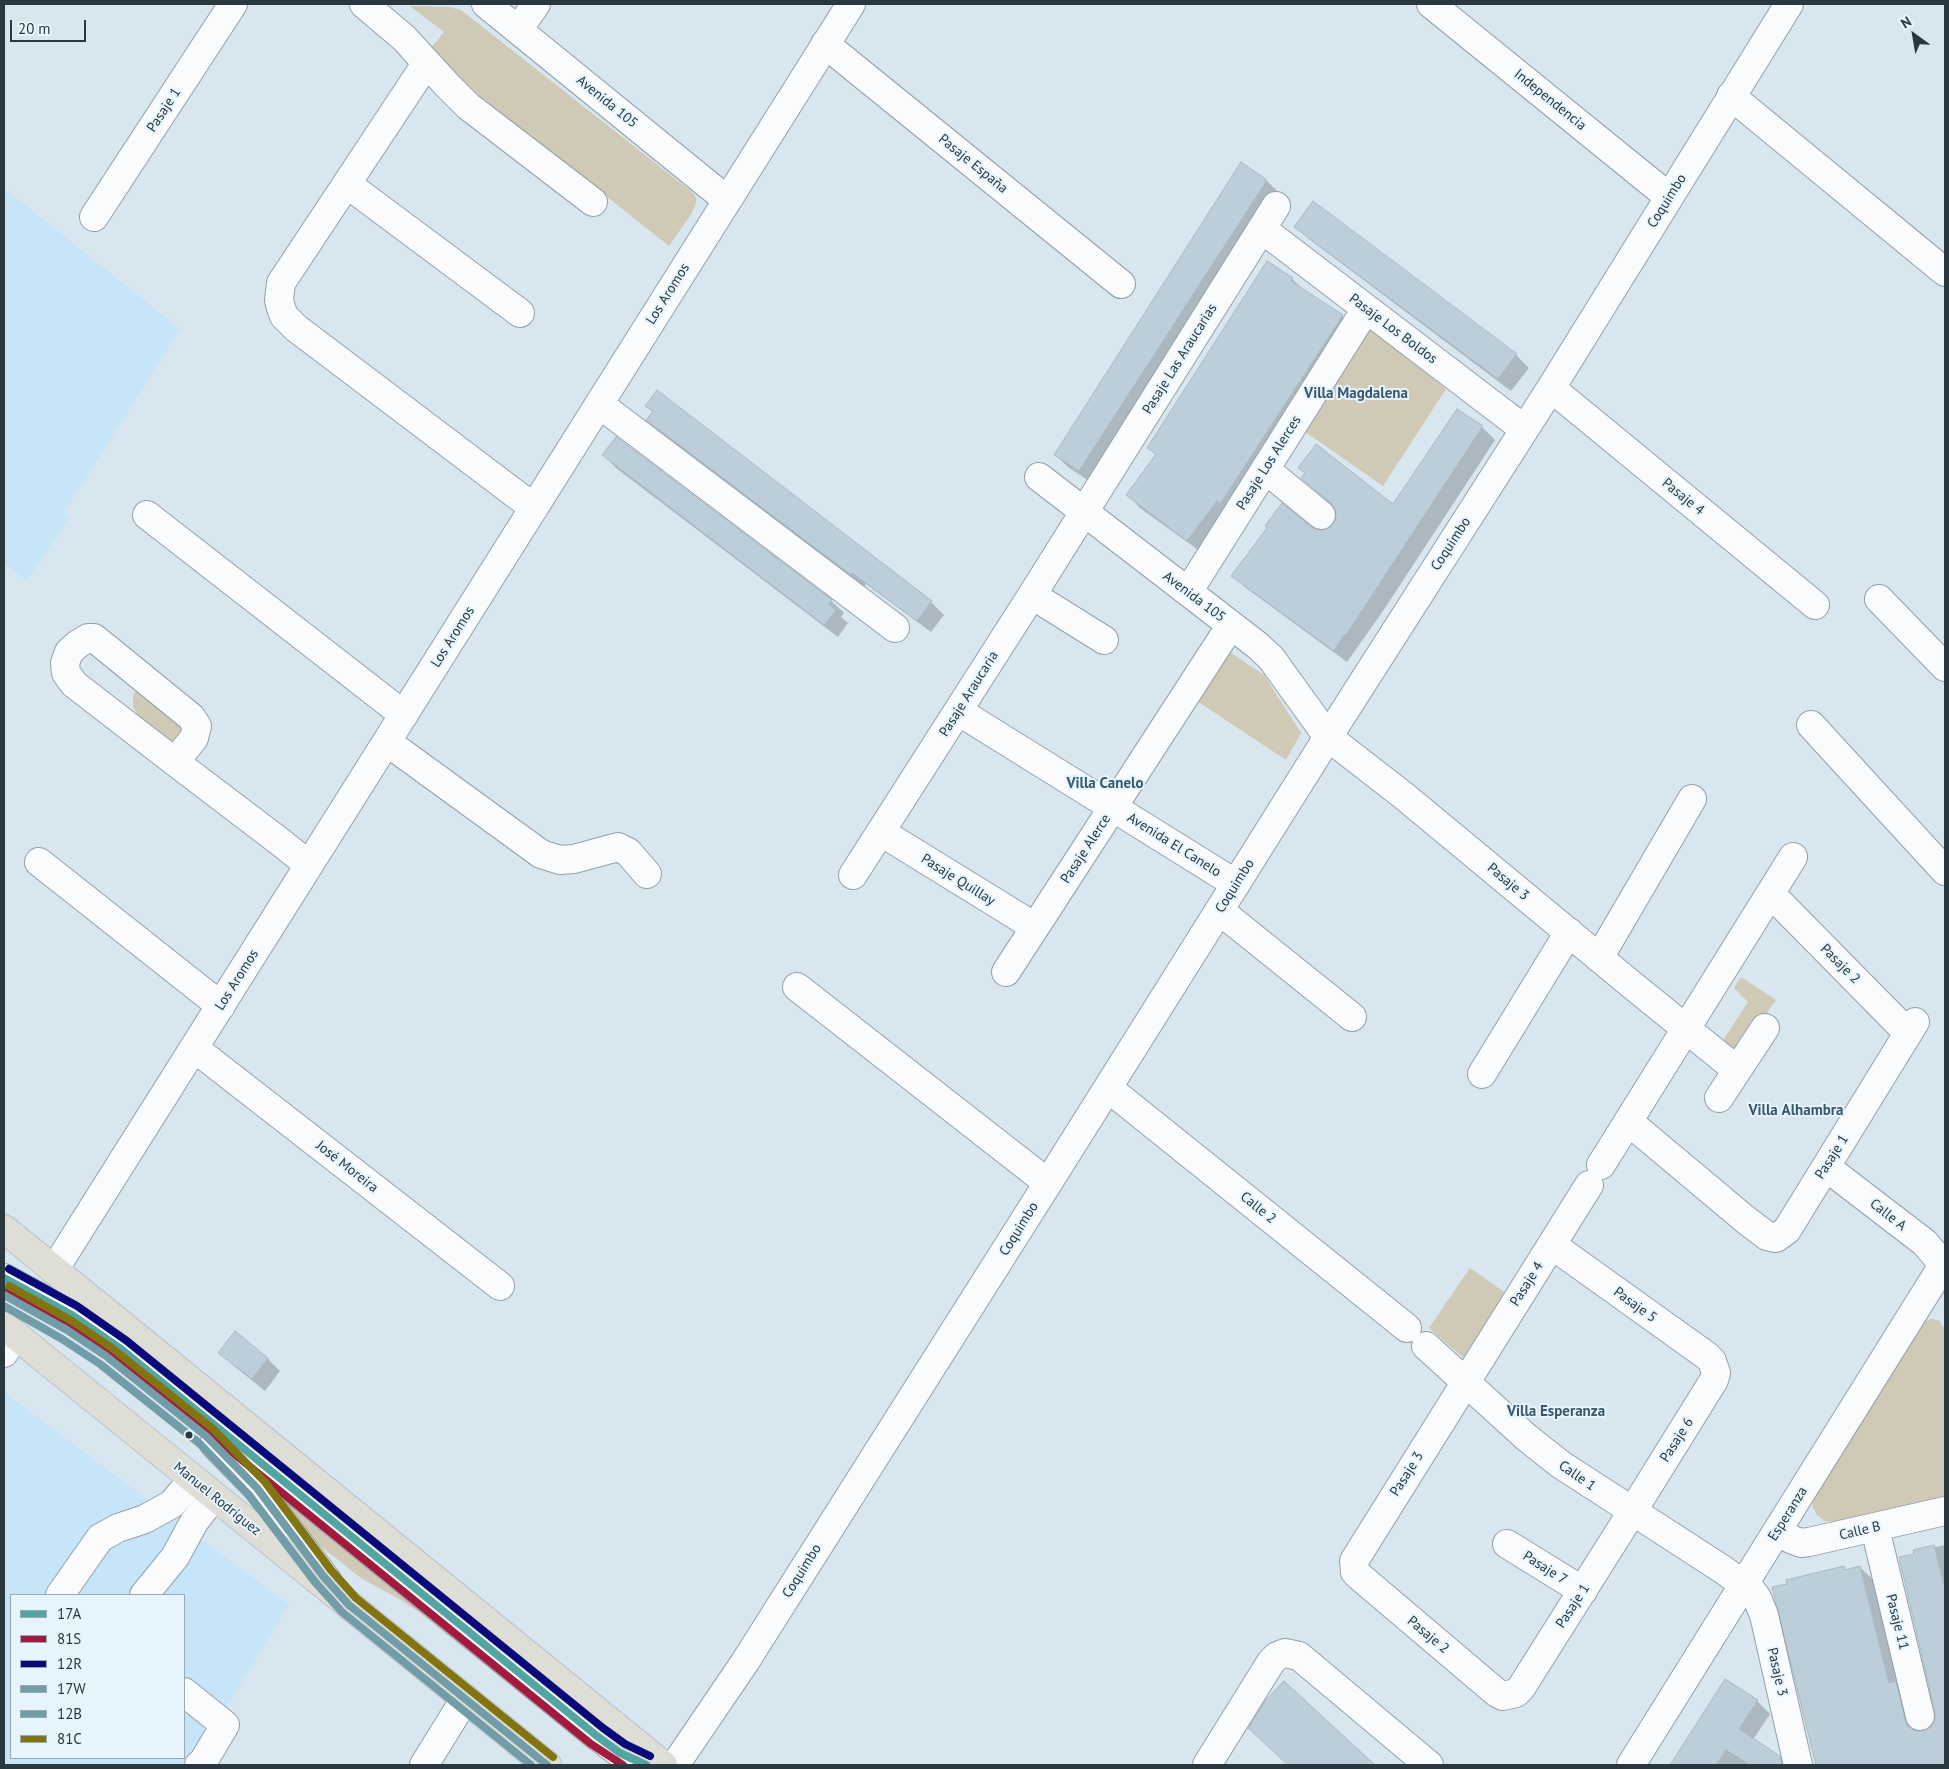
<!DOCTYPE html>
<html>
<head>
<meta charset="utf-8">
<style>
  body { margin:0 }
  #map { position:relative; width:1949px; height:1769px; overflow:hidden; background:#d8e6f0; font-family:"PT Sans",sans-serif }
  canvas { display:block }
  .frame { position:absolute; inset:0; border:5px solid #29373f; pointer-events:none }
  .legend { position:absolute; left:10px; top:1594px; width:175px; height:165px; box-sizing:border-box; background:#e6f4fd; border:1px solid #9aa8b1; margin:0; padding:6px 9px; list-style:none; font-size:15px; color:#29373f }
  .legend li { display:flex; align-items:center; gap:10px; height:25px }
  .legend b { width:25px; border:1px solid #9aa8b1 }
  .north { position:absolute; left:1889px; top:10px; width:50px; height:50px; -webkit-text-stroke:4px #e6f4fd; paint-order:stroke; rotate:328deg; font-size:14px; font-weight:700; line-height:20px; text-align:center; color:#29373f }
  .north::after { content:''; display:block; margin:auto; width:18px; height:22px; background:#29373f; clip-path:polygon(50% 0,100% 100%,50% 72%,0 100%) }
  .scale { position:absolute; left:10px; top:20px; width:76px; height:22px; box-sizing:border-box; border:2px solid #29373f; border-top:0; padding-left:6px; font-size:15px; line-height:18px; white-space:nowrap; color:#29373f; -webkit-text-stroke:4px #e6f4fd; paint-order:stroke }
</style>
</head>
<body>
<div id="map">
<canvas width="1949" height="1769"></canvas>
<div class="frame"></div>
<ul class="legend">
<li><b style="height:6px;background:#53a5a1"></b>17A</li>
<li><b style="height:6px;background:#a31a3f"></b>81S</li>
<li><b style="height:6px;background:#0a0a7a"></b>12R</li>
<li><b style="height:6px;background:#719da9"></b>17W</li>
<li><b style="height:6px;background:#719da9"></b>12B</li>
<li><b style="height:6px;background:#827411"></b>81C</li>
</ul>
<div class="north">N</div>
<div class="scale">20 m</div>
</div>
<script>
const ctx = document.querySelector('canvas').getContext('2d');
ctx.lineJoin = 'round';
function fill(path, color) {
  ctx.fillStyle = color;
  ctx.fill(path, 'evenodd');
}
function shape(rows) {
  const path = new Path2D();
  for (const r of rows) {
    path.moveTo(r[0], r[1]);
    for (let i = 2; i < r.length; i += 2) path.lineTo(r[i], r[i + 1]);
  }
  return path;
}
function strokePath(path, color, width, dash) {
  ctx.strokeStyle = color;
  ctx.lineWidth = width;
  ctx.lineCap = dash ? 'butt' : 'round';
  ctx.setLineDash(dash || []);
  ctx.stroke(path);
}
function label(font, color, halo, rows, align = 'center') {
  ctx.font = font + ' "PT Sans",sans-serif';
  ctx.lineWidth = 4;
  ctx.setLineDash([]);
  ctx.textBaseline = 'middle';
  ctx.strokeStyle = halo;
  ctx.fillStyle = color;
  for (const [text, x, y, turn = 0] of rows) {
    ctx.save();
    ctx.translate(x, y);
    ctx.rotate((+turn || 0) * Math.PI / 180);
    ctx.textAlign = isNaN(turn) ? turn : align;
    if (halo) ctx.strokeText(text, 0, 0);
    ctx.fillText(text, 0, 0);
    ctx.restore();
  }
}
const built = shape([
  [4,188,180,329,64,513,69,518,27,581,4,563],
  [4,1392,289,1605,191,1765,4,1765],
  [11,1595,184,1595,184,1758,11,1758]
]);
const green = shape([
  [410,6,449,7,461,10,692,192,696,197,696,203,692,213,669,246,470,88,431,48,444,32],
  [1368,327,1446,389,1383,486,1304,431],
  [1228,651,1264,675,1301,733,1286,760,1197,701],
  [137,692,141,692,178,721,185,731,174,743,169,742,143,722,137,714,133,706,133,697,134,693],
  [1741,977,1776,1000,1735,1057,1720,1045,1748,1002,1734,988],
  [1470,1268,1507,1294,1465,1359,1429,1328],
  [1932,1319,1940,1321,1945,1330,1945,1496,1834,1522,1825,1521,1817,1515,1813,1507,1812,1498,1919,1323],
  [244,1459,618,1765,610,1765,420,1613,401,1600,361,1578,319,1545,286,1514]
]);
const shadow = shape([
  [1241,164,1267,181,1279,193,1092,483,1068,467,1055,454],
  [1314,203,1516,355,1529,368,1511,391,1309,239,1296,227],
  [1292,279,1305,291,1342,316,1355,329,1201,552,1140,508,1128,495,1157,456,1148,448],
  [647,406,931,602,944,615,931,632,866,584,864,587,660,432,648,420,653,412],
  [1457,410,1482,427,1495,440,1383,611,1347,662,1246,588,1233,576,1310,528,1318,532,1327,531,1334,525,1338,517,1337,509,1302,478,1306,474,1299,468,1394,506],
  [604,455,831,601,844,613,841,617,848,623,838,637,616,468],
  [235,1333,268,1359,280,1371,265,1391,233,1365,220,1353],
  [1945,1545,1945,1765,1818,1765,1774,1588,1844,1567,1847,1571,1860,1567,1873,1580,1899,1687,1908,1695,1917,1732,1923,1733,1932,1728,1936,1720,1915,1554,1934,1546,1936,1547],
  [1726,1681,1757,1701,1770,1714,1753,1740,1779,1757,1788,1765,1671,1765],
  [1284,1683,1373,1765,1288,1765,1250,1728]
]);
const building = shape([
  [1241,162,1267,180,1079,471,1054,455,1241,162],
  [1313,201,1517,354,1498,379,1294,227,1313,201],
  [1267,261,1293,278,1291,281,1343,315,1220,504,1217,501,1187,541,1126,495,1156,454,1147,448,1267,261],
  [657,390,932,601,917,621,852,573,851,575,646,420,653,411,645,406,657,390],
  [1457,409,1483,426,1346,635,1345,634,1334,651,1231,576,1267,528,1265,526,1282,503,1311,527,1318,530,1327,529,1333,524,1336,517,1335,509,1331,503,1301,478,1305,473,1298,468,1316,444,1393,504,1457,409],
  [616,437,832,600,829,604,836,610,824,625,602,455,616,437],
  [235,1331,268,1358,252,1379,218,1353,235,1331],
  [1934,1545,1945,1589,1945,1765,1816,1765,1772,1587,1787,1584,1786,1580,1844,1566,1845,1570,1860,1566,1889,1683,1896,1681,1905,1720,1908,1726,1915,1731,1924,1731,1931,1727,1935,1721,1935,1712,1899,1557,1914,1554,1913,1550,1934,1545],
  [1725,1679,1758,1700,1739,1729,1780,1756,1782,1765,1750,1765,1726,1750,1716,1765,1670,1765,1725,1679],
  [1284,1681,1375,1765,1288,1765,1248,1728,1266,1700,1284,1681]
]);
const minor = shape([
  [364,4,404,38,447,85,468,106,593,202],
  [486,4,727,200],
  [1431,4,1669,197],
  [518,30,536,4],
  [825,44,1121,284],
  [428,64,422,70,281,283,279,300,281,308,284,316,296,328,534,508],
  [1731,96,1945,272],
  [347,184,520,313],
  [94,217,233,4],
  [1262,229,1524,429],
  [1551,388,1815,605],
  [599,404,895,628],
  [1265,469,1321,515],
  [1039,477,1257,645,1271,658,1328,737,1404,796,1632,985,1737,1070],
  [147,515,404,715],
  [1188,592,1366,309],
  [1032,595,1104,640],
  [1879,599,1945,667],
  [958,711,1236,884],
  [1811,725,1945,871],
  [387,742,541,854,560,860,574,859,618,847,628,852,647,874],
  [175,762,194,738,197,726,191,717,94,638,88,638,78,644,69,652,65,663,66,673,74,684,175,762,279,841,309,865],
  [881,832,1035,927],
  [39,862,221,1006],
  [853,875,1032,595,1276,206],
  [1771,894,1908,1033],
  [1220,911,1352,1017],
  [1599,958,1692,799],
  [1006,972,1231,625],
  [797,987,1048,1183],
  [194,1048,500,1286],
  [1482,1074,1569,932],
  [1108,1088,1407,1328],
  [1719,1098,1765,1028],
  [1629,1122,1746,1220,1767,1236,1776,1238,1787,1230,1915,1022],
  [1601,1165,1793,857],
  [1826,1167,1925,1243,1945,1267],
  [1552,1245,1707,1356,1712,1361,1716,1373,1714,1380,1632,1512,1521,1688,1516,1693,1503,1696,1497,1693,1359,1576,1355,1572,1354,1561,1589,1185],
  [54,1270,851,4],
  [4,1278,72,1315,121,1349,597,1736,620,1753,646,1765],
  [1426,1346,1526,1437,1560,1464,1725,1571,1751,1590,1757,1598,1764,1615,1798,1765],
  [4,1353,15,1335],
  [214,1444,257,1488,327,1580],
  [1875,1528,1920,1716],
  [1777,1532,1793,1540,1801,1543,1809,1542,1945,1511],
  [1507,1544,1583,1591],
  [60,1595,100,1538,118,1528,145,1519,172,1504,193,1479],
  [144,1595,175,1557,194,1522,214,1496],
  [184,1692,225,1725,203,1762,199,1765],
  [424,1765,465,1699],
  [675,1765,745,1662,1048,1183,1328,737,1551,388,1789,4],
  [1207,1765,1271,1662,1277,1656,1285,1653,1299,1656,1429,1765],
  [1631,1765,1945,1262]
]);
const major = shape([
  [4,1229,663,1765],
  [4,1326,547,1765]
]);
const bus1 = shape([
  [4,1278,72,1315,121,1349,597,1736,620,1753,646,1765]
]);
const bus2 = shape([
  [4,1289,67,1324,115,1357,591,1744,623,1765]
]);
const bus3 = shape([
  [9,1269,77,1306,127,1341,603,1728,625,1744,650,1756]
]);
const bus4 = shape([
  [4,1295,67,1330,106,1356,206,1436,257,1488,323,1576,349,1605,547,1765]
]);
const bus5 = shape([
  [4,1306,62,1339,100,1364,199,1443,249,1495,315,1582,342,1612,531,1765]
]);
const bus6 = shape([
  [9,1286,72,1321,112,1348,212,1428,265,1482,331,1570,356,1598,553,1757]
]);
const markers = [
  [189,1435,4.5,"#29373f"]
];
const streetNames = [
  ["Independencia",1550,100,39],
  ["Avenida 105",607,102,39],
  ["Pasaje 1",164,110,-57],
  ["Pasaje España",973,164,39],
  ["Coquimbo",1667,201,-58],
  ["Los Aromos",668,294,-58],
  ["Pasaje Los Boldos",1393,329,37],
  ["Pasaje Las Araucarias",1180,359,-58],
  ["Pasaje Los Alerces",1269,463,-58],
  ["Pasaje 4",1683,497,39],
  ["Coquimbo",1451,544,-57],
  ["Avenida 105",1194,597,37],
  ["Los Aromos",453,637,-58],
  ["Pasaje Araucaria",969,694,-58],
  ["Avenida El Canelo",1174,845,32],
  ["Pasaje Alerce",1086,849,-57],
  ["Pasaje Quillay",958,880,32],
  ["Pasaje 3",1508,882,40],
  ["Coquimbo",1235,886,-58],
  ["Pasaje 2",1840,964,45],
  ["Los Aromos",237,980,-58],
  ["Pasaje 1",1832,1157,-58],
  ["José Moreira",347,1167,38],
  ["Calle 2",1258,1208,39],
  ["Calle A",1888,1215,38],
  ["Coquimbo",1019,1229,-58],
  ["Pasaje 4",1527,1284,-58],
  ["Pasaje 5",1635,1305,36],
  ["Pasaje 6",1677,1440,-58],
  ["Pasaje 3",1407,1474,-58],
  ["Calle 1",1577,1476,35],
  ["Manuel Rodríguez",217,1499,39],
  ["Esperanza",1788,1514,-58],
  ["Calle B",1860,1531,-13],
  ["Pasaje 7",1545,1568,32],
  ["Coquimbo",802,1571,-58],
  ["Pasaje 1",1573,1606,-57],
  ["Pasaje 11",1897,1622,76],
  ["Pasaje 2",1428,1635,40],
  ["Pasaje 3",1777,1672,77]
];
const neighbourhoodNames = [
  ["Villa Magdalena",1356,394],
  ["Villa Canelo",1105,784],
  ["Villa Alhambra",1796,1111],
  ["Villa Esperanza",1556,1412]
];
fill(built, '#c7e5f8');
fill(green, '#cfc9b6');
fill(shadow, '#0003');
fill(building, '#bcced9');
strokePath(building, '#abb8c0', 1);
strokePath(minor, '#94a0a8', 30);
strokePath(major, '#bac3c8', 30);
strokePath(minor, '#f9fbfd', 28);
strokePath(major, '#deddd6', 28);
strokePath(bus1, '#53a5a1', 8);
strokePath(bus2, '#a31a3f', 8);
strokePath(bus3, '#0a0a7a', 8);
strokePath(bus4, '#719da9', 8);
strokePath(bus5, '#719da9', 8);
strokePath(bus6, '#827411', 8);
for (const [x, y, r, color] of markers) {
  const dot = new Path2D();
  dot.arc(x, y, r, 0, 2 * Math.PI);
  ctx.fillStyle = color;
  ctx.fill(dot);
  strokePath(dot, '#e6f4fd', 2);
}
label('14px', '#29373f', '#e6f4fd', streetNames);
label('bold 15px', '#39586a', '#e6f4fd', neighbourhoodNames);
</script>
</body>
</html>
